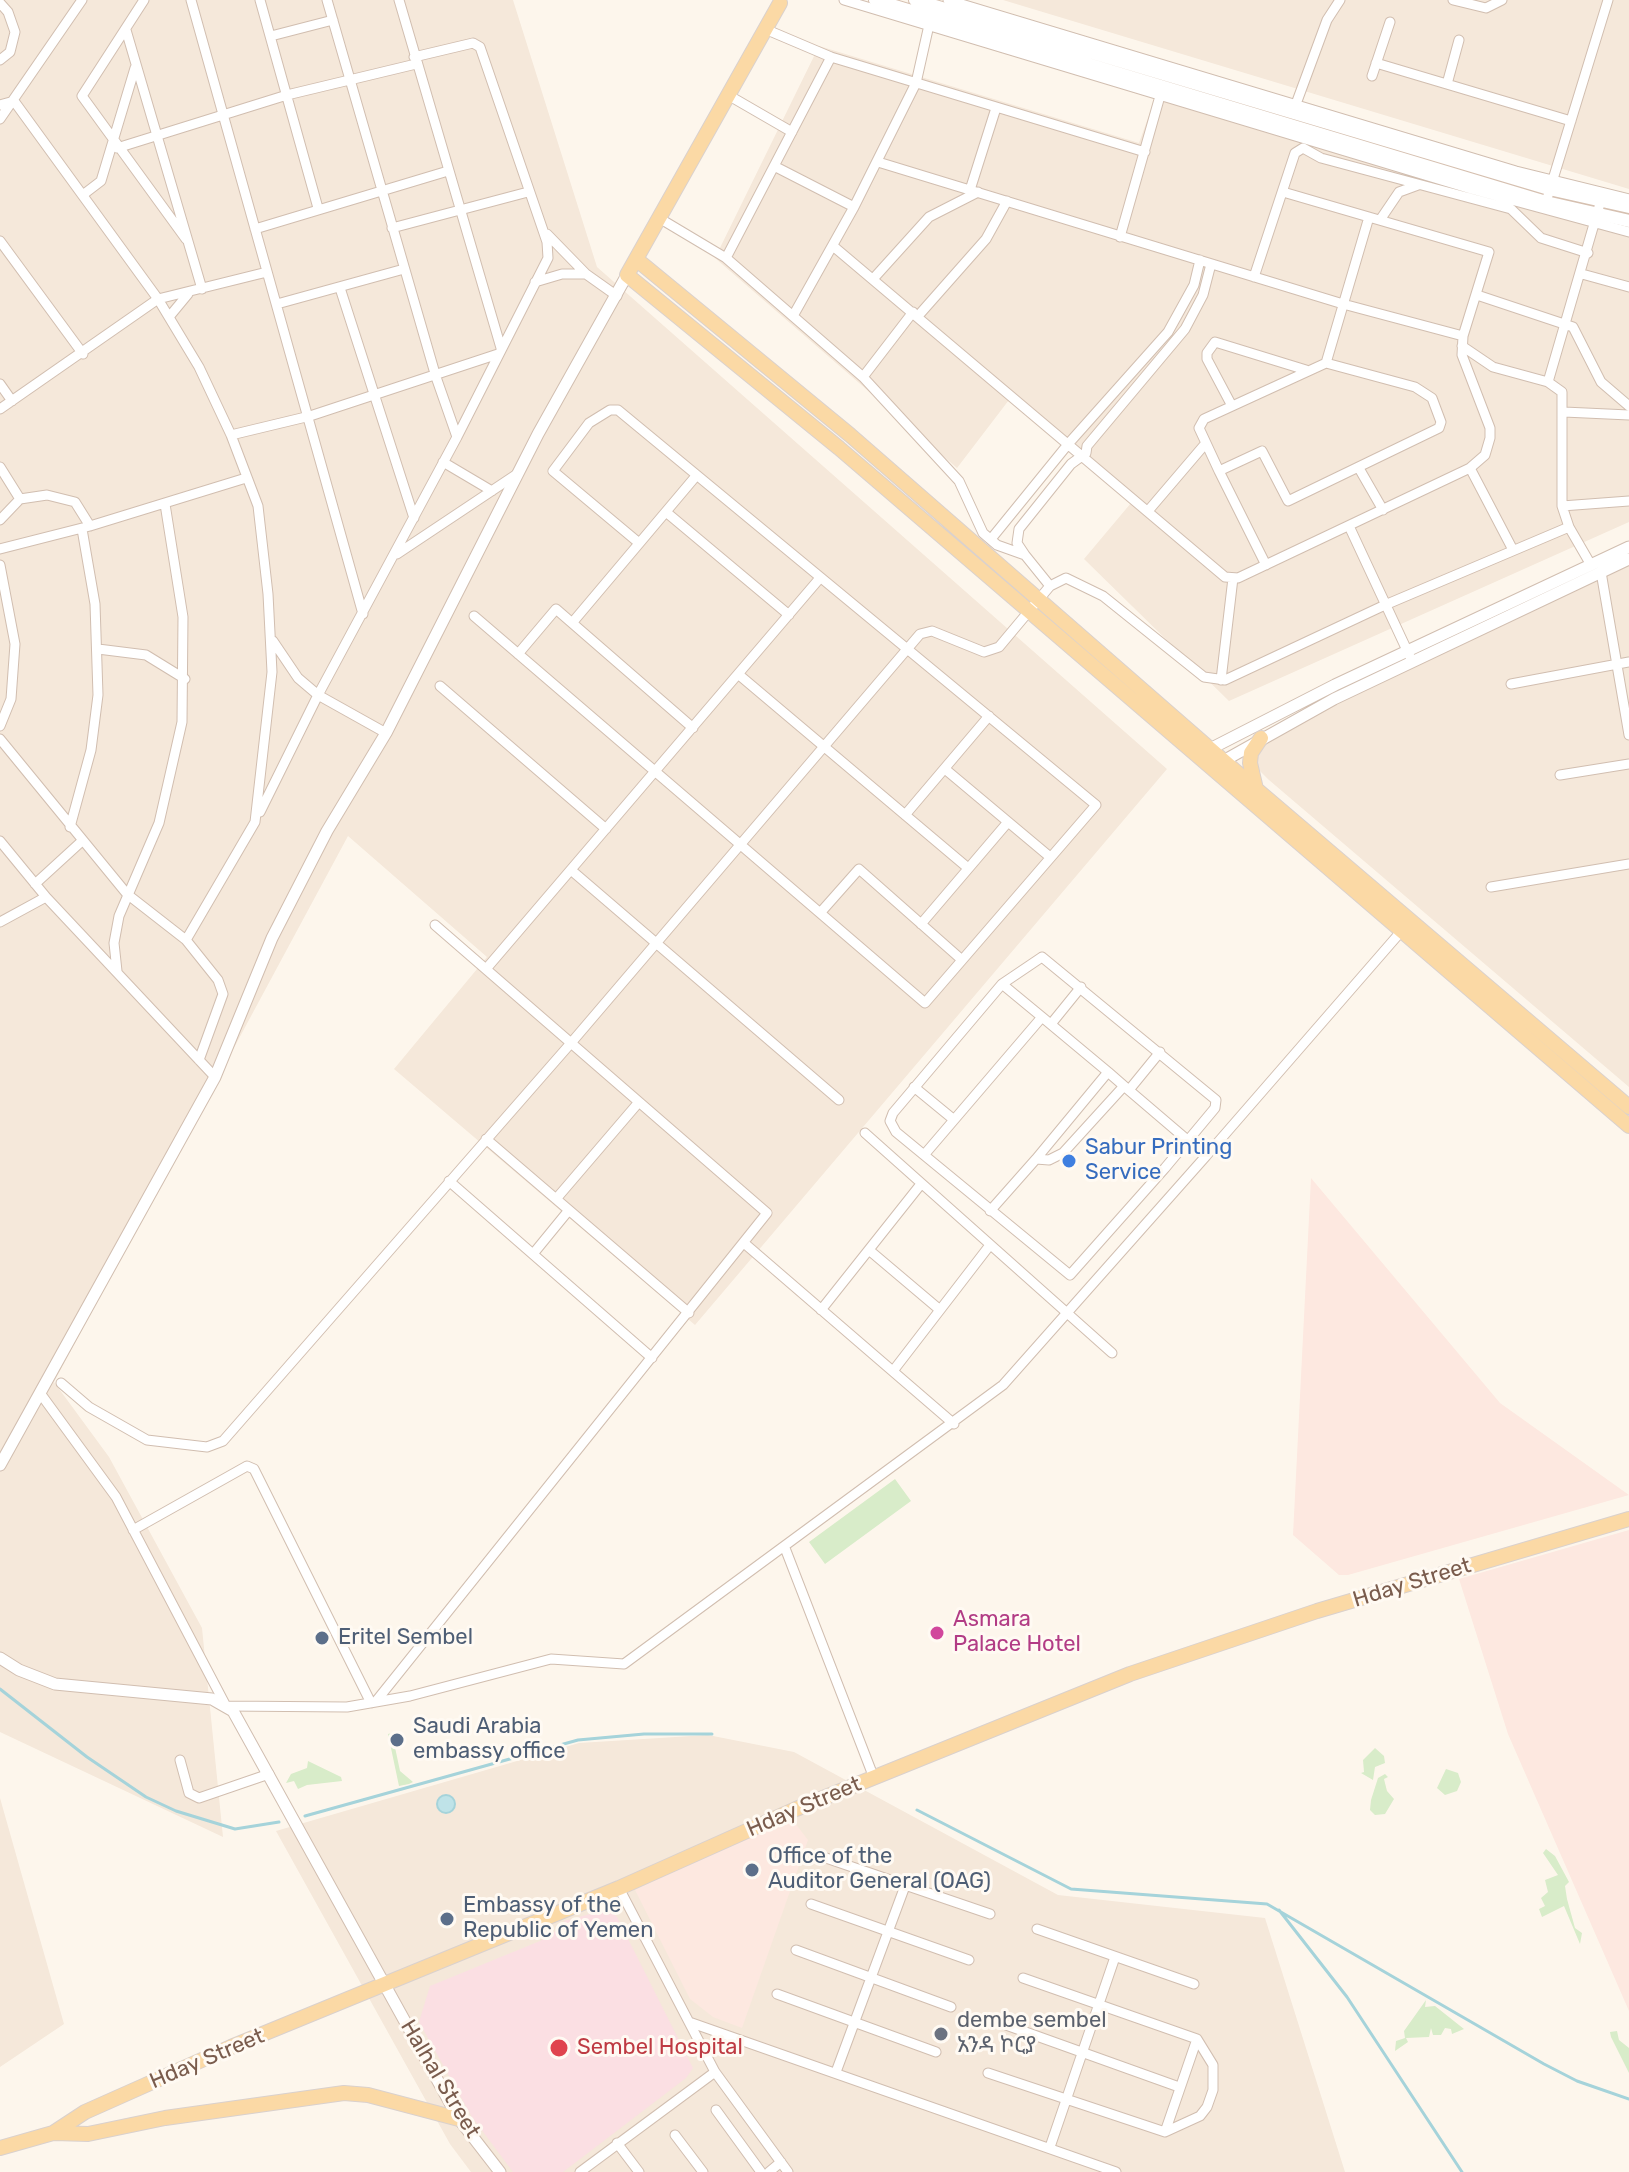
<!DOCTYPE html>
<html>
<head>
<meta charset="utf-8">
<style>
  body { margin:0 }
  canvas { display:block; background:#fdf6ec }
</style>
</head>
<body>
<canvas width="1629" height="2172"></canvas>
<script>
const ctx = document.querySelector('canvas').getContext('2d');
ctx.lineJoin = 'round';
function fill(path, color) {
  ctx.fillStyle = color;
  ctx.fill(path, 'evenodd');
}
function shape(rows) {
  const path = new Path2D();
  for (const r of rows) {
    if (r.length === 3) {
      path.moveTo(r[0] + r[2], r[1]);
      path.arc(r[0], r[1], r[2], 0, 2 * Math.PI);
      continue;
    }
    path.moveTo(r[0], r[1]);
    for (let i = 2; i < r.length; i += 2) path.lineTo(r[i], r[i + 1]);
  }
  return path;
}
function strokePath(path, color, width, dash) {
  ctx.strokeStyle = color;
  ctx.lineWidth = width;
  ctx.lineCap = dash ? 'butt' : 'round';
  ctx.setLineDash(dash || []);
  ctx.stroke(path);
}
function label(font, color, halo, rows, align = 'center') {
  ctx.font = font + ' Rubik,"Noto Sans Ethiopic",sans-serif';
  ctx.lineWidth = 6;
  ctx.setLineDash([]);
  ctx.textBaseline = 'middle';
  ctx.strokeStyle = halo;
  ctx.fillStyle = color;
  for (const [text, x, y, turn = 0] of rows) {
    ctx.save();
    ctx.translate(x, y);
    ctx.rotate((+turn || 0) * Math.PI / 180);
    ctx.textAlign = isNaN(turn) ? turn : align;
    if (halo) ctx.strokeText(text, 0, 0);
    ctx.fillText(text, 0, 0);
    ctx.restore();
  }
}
const residential = shape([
  [0,0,513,0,597,267,1167,769,695,1325,394,1069,487,957,348,836,54,1382,109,1457,202,1628,223,1837,0,1732],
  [1003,0,1629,0,1629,189],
  [819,46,1139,143,1157,93,1629,229,1629,522,1229,701,1084,559,1131,503,1012,396,957,468,715,258],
  [1629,552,1629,1087,1269,780,1258,769,1257,758,1261,745,1274,734],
  [708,1735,794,1752,1058,1895,1265,1918,1345,2172,471,2172,450,2144,276,1831,579,1743],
  [0,1798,64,2024,0,2067]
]);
const commercial = shape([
  [1311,1178,1500,1403,1629,1495,1348,1575,1339,1575,1293,1535],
  [1629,1530,1629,2011,1508,1734,1459,1579],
  [789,1815,808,1840,742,2028,713,2017,690,1999,635,1890]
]);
const medical = shape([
  [609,1909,617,1917,693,2068,686,2078,563,2172,513,2172,472,2117,419,2022,430,1986,540,1941,565,1925,564,1921]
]);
const green = shape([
  [895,1479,911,1501,825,1564,809,1542],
  [392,1733,400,1771,413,1782,409,1784,399,1786,388,1734],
  [1375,1748,1384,1756,1385,1763,1375,1767,1373,1780,1361,1773,1364,1772,1363,1760],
  [308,1761,341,1777,342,1781,307,1785,298,1789,294,1781,286,1783,291,1774,307,1768],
  [1446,1769,1458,1773,1461,1782,1457,1791,1445,1795,1437,1788],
  [1385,1774,1388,1777,1384,1779,1387,1791,1394,1799,1385,1814,1375,1815,1370,1810,1371,1800,1378,1778],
  [1546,1849,1555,1856,1569,1882,1565,1886,1567,1899,1575,1928,1582,1933,1580,1944,1564,1906,1542,1917,1539,1909,1545,1906,1541,1898,1548,1892,1545,1880,1558,1875,1543,1853],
  [1426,2000,1425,2007,1435,2006,1464,2029,1452,2034,1451,2029,1445,2028,1441,2035,1433,2035,1431,2028,1429,2037,1406,2038,1408,2042,1395,2051,1396,2041,1405,2038,1404,2031],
  [1617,2031,1619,2040,1629,2048,1629,2073,1611,2037,1610,2032]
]);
const water = shape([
  [446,1804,9]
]);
const stream = shape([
  [0,1689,87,1757,146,1797,176,1811,235,1829,279,1822],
  [917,1810,1071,1889,1267,1904,1544,2064,1577,2081,1629,2099],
  [305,1816,578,1740,644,1734,712,1734],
  [1279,1910,1347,1997,1462,2172]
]);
const minor = shape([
  [144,0,82,96,186,239],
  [191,0,363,614],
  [260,0,318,208],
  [327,0,436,377,457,437],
  [399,0,501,348],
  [844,0,1471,189,1629,232],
  [948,0,1516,171,1629,199],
  [1453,0,1486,8,1502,0],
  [0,3,8,12,15,32,10,52,0,60],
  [765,29,831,57,1145,152],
  [126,30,202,289],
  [271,36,333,20],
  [1376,63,1571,121],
  [1372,76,1390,22],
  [1447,84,1459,40],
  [728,95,792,132],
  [1296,104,1327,20,1340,0],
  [0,105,14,101,158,299,199,367,231,435,258,506,268,594,272,672,255,822,186,940],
  [0,119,82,0],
  [117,148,287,95,416,64],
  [878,162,1343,304,1463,336],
  [774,166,854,207],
  [970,190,996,108],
  [84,194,101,181,135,68],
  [1546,202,1608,0],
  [659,218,726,258,863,377,959,481,983,533,997,545,1025,555,1050,586],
  [1380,220,1399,192,1418,185],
  [392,228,528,192],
  [255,229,448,171],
  [547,234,586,274,617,296],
  [1120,237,1160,96],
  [0,241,83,354],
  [833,246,1225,577,1238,578,1470,468,1485,455,1490,438,1490,428,1462,355,1463,336,1489,252,1283,192],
  [726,258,831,57],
  [1582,274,1629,287],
  [1254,277,1295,153,1303,148,1321,158,1511,209,1541,238,1588,253],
  [873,279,929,217,978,192],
  [535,282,562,274,586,274],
  [340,288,414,518],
  [1477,295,1573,327,1601,382,1629,406],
  [277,304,404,269],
  [793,316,854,207,916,83,929,25],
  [918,316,986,239,1007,201],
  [169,317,188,294],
  [1462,346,1493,367,1548,382,1562,392,1562,506,1569,527,1591,565],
  [1326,363,1369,217],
  [863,377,913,312],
  [1548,382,1601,200],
  [0,384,12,401],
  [1232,406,1207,359,1207,353,1215,342,1306,370],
  [0,409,158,299,267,272],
  [1564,412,1629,415],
  [231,435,310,416,498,354],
  [443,462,492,491],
  [0,467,20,499],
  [1470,468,1513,550],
  [1360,470,1383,510],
  [1219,471,1262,451,1288,501,1439,428,1441,422,1432,398,1415,387,1326,363,1204,419,1199,428,1219,471,1266,565],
  [1562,506,1629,501],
  [1148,511,1206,443],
  [666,512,789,615],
  [0,520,20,499,47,495,75,502,90,526],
  [1349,526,1412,661],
  [991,539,1069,443,1168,332,1194,285,1200,260],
  [0,549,90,526,246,478],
  [397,554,517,474],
  [1025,555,1017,543,1019,529,1071,464,1086,453,1087,446,1185,329,1203,295,1211,264],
  [0,565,15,644,11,699,0,726],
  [1601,572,1629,735],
  [474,616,925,1003,1096,805,618,410,610,410,589,423,553,471,639,543],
  [572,623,696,476],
  [273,641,298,678,318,695,386,733],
  [98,649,146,655,185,679],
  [518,654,556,609,693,728],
  [738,674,968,868],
  [1221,680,1233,578],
  [1511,684,1629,662],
  [440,686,606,829],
  [0,739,127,894,186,940,218,980,223,994,199,1060],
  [945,769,1050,857],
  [1560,775,1629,764],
  [260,812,318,695,457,437,548,258,547,242,480,47,473,43,414,57],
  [905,815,989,716],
  [70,827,91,750,98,695,95,604,82,529],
  [0,841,46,897,215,1077],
  [571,870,839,1100],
  [35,884,82,841],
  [1491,887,1629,864],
  [820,913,859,869,962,960],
  [0,922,46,897],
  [921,924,1008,822],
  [1042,957,1216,1100,1215,1108,1165,1168,1070,1275,896,1132,890,1121,893,1113,1002,984,1042,957],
  [486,969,820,578],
  [117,971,114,943,119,916,159,823,182,722,183,617,165,504],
  [1042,1017,1108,1072],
  [1051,1024,1081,987],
  [914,1087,953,1119],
  [1129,1090,1160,1052],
  [865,1133,1112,1353],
  [486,1139,689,1313],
  [924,1155,1042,1017,1002,984],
  [1036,1159,1108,1072,1124,1086],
  [449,1181,652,1358],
  [556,1199,639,1102],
  [990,1211,1036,1159,1049,1160,1063,1153,1124,1086,1206,1156,1405,927],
  [744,1243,954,1424],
  [869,1250,940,1310],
  [533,1254,569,1210],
  [821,1310,921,1184],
  [893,1371,990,1245],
  [61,1383,89,1407,147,1440,207,1447,223,1441,571,1043,920,634,932,631,984,652,999,647,1050,586,1066,578,1103,596,1204,677,1225,680,1385,605,1569,527],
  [40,1393,116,1497,226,1706,347,1707,410,1696,551,1659,624,1664,1003,1385,1206,1156],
  [133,1530,247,1466,254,1469,371,1703],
  [785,1548,874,1778],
  [377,1700,767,1213,435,925],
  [180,1760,189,1793,199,1798,269,1774],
  [826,1858,990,1914],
  [619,1888,715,2072,788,2172],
  [811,1904,969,1960],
  [1037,1929,1194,1984],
  [796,1950,951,2007],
  [777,1994,936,2052],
  [689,2022,1116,2172],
  [1006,2025,1179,2087],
  [836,2072,905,1886],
  [988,2073,1165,2132,1200,2116,1207,2107,1213,2090,1213,2065,1197,2039,1023,1978],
  [716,2110,761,2172],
  [1165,2132,1197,2039],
  [675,2135,703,2172],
  [617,2143,639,2172],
  [1050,2147,1115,1957],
  [580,2172,715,2072],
  [769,2172,781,2162]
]);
const tertiary = shape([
  [1210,749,1335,685,1629,547],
  [1218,764,1334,699,1629,559],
  [0,1465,215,1077,272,938,327,831,386,733,538,434,627,275],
  [0,1658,19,1670,55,1684,212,1699,233,1711,459,2119,500,2172]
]);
const secondary = shape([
  [875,0,1546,202,1629,221],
  [915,0,1549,189,1629,207]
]);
const primary = shape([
  [780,3,627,275,839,448,1629,1126],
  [636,259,850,435,1256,789,1629,1107],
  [1256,789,1250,763,1251,753,1261,738],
  [54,2133,88,2134,165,2118,344,2093,368,2095,459,2119],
  [0,2148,53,2133,85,2112,231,2047,619,1888,796,1809,1130,1674,1317,1611,1629,1519]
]);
const markers = [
  [1069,1161,8,"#3f7fe0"],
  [937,1633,8,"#d1479c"],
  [322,1638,8,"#5c6f8a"],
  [397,1740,8,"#5c6f8a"],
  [752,1870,8,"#5c6f8a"],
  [447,1919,8,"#5c6f8a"],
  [941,2034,8,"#6b7280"],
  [559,2048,10,"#e0444e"]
];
const shopNames = [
  ["Sabur Printing",1085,1148],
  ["Service",1085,1173]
];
const streetNames = [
  ["Hday Street",1412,1583,-17],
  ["Hday Street",804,1807,-23],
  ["Hday Street",207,2059,-23],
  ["Halhal Street",440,2079,59]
];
const hotelNames = [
  ["Asmara",953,1620],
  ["Palace Hotel",953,1645]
];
const serviceNames = [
  ["Eritel Sembel",338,1638],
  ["Saudi Arabia",413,1727],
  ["embassy office",413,1752],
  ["Office of the",768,1857],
  ["Auditor General (OAG)",768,1882],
  ["Embassy of the",463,1906],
  ["Republic of Yemen",463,1931]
];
const worshipNames = [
  ["dembe sembel",957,2021],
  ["አንዳ ኮርያ",957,2046]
];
const healthNames = [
  ["Sembel Hospital",577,2048]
];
fill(residential, '#f5e8da');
fill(commercial, '#fde8e0');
fill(medical, '#fbdfe3');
fill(green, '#d8ecc9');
fill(water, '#bfe3e8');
strokePath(water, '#a5d3da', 2);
strokePath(stream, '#a5d3da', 3);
strokePath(minor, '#d1beb0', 11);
strokePath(tertiary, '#d1beb0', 13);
strokePath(secondary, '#d6c0b0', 14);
strokePath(primary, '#dad1cd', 16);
strokePath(minor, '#fff', 9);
strokePath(tertiary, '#fff', 11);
strokePath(secondary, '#fff', 12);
strokePath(primary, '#fbd9a5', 14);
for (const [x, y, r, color] of markers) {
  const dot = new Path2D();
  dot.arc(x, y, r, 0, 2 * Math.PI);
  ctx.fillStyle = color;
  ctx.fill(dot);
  strokePath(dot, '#fffaf3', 3);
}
label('22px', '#366cbe', '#fffaf3', shopNames, 'left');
label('22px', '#7a5c4d', '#fffaf3', streetNames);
label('22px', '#b23c85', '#fffaf3', hotelNames, 'left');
label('22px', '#4e5e75', '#fffaf3', serviceNames, 'left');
label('22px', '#5b616d', '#fffaf3', worshipNames, 'left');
label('22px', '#be3a42', '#fffaf3', healthNames, 'left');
</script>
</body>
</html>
